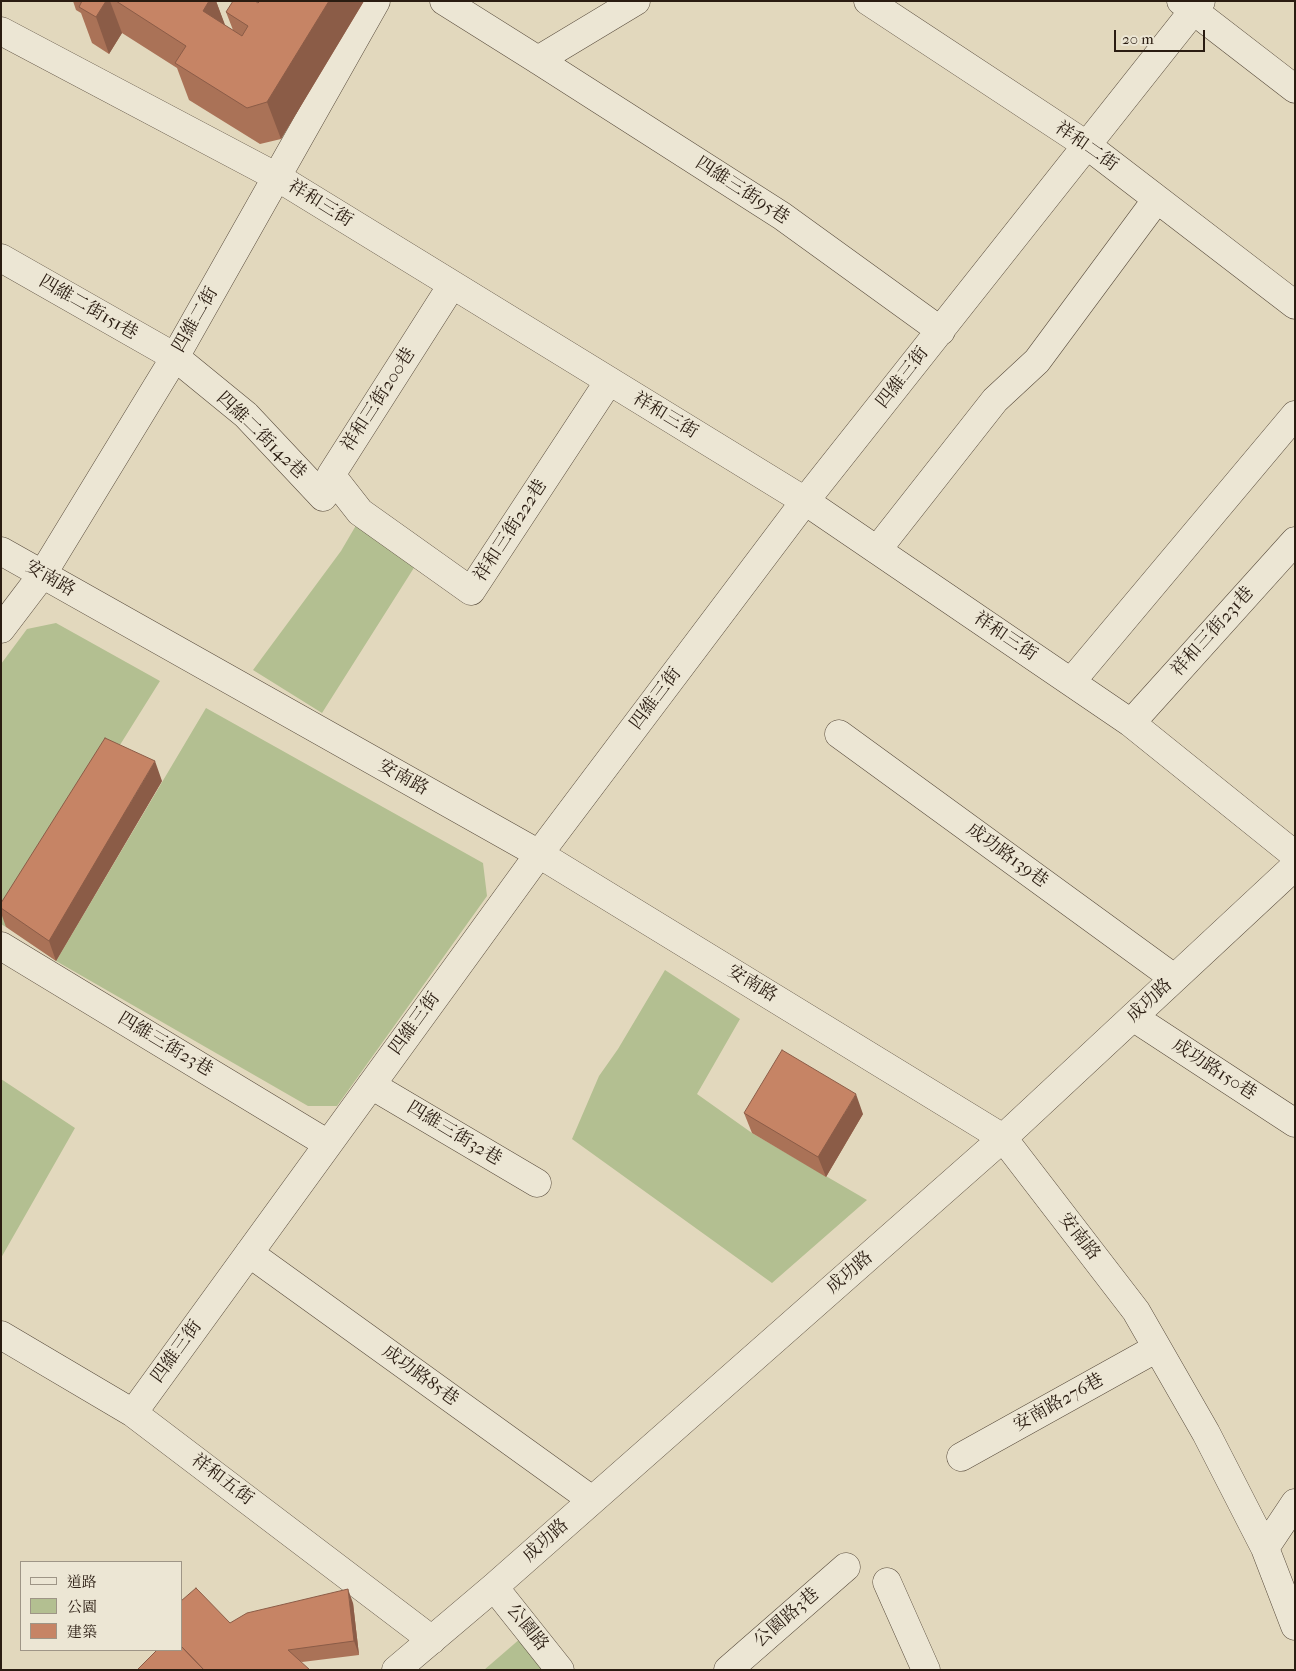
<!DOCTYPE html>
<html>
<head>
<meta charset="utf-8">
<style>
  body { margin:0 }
  #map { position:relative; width:1296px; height:1671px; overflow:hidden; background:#e2d8bd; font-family:"IM FELL French Canon","Noto Serif TC",serif }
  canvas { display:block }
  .frame { position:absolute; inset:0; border:2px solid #2a1c11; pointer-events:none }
  .legend { position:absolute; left:20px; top:1561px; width:162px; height:90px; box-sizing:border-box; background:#ece6d4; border:1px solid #9e9586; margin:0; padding:6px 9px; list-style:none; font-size:15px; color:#2a1c11 }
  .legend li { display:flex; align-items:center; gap:10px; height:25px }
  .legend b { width:25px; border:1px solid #9e9586 }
  .scale { position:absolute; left:1114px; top:30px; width:91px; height:22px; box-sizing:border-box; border:2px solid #2a1c11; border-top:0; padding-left:6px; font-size:15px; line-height:18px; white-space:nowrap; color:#2a1c11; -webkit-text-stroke:4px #ece6d4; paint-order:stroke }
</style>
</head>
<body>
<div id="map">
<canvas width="1296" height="1671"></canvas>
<div class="frame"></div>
<ul class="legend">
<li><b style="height:6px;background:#ece6d4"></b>道路</li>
<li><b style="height:14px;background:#b3bf91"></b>公園</li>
<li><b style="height:14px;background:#c68465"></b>建築</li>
</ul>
<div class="scale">20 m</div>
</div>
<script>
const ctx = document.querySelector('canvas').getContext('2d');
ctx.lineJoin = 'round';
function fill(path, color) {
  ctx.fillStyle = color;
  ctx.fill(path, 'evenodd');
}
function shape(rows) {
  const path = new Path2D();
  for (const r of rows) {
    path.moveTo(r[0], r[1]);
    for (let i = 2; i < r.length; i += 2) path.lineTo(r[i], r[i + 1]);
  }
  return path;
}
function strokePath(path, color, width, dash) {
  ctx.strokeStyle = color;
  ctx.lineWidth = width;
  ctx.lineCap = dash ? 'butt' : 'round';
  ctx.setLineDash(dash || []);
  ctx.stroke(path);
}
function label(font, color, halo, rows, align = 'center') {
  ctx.font = font + ' "IM FELL French Canon","Noto Serif TC",serif';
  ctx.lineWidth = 4;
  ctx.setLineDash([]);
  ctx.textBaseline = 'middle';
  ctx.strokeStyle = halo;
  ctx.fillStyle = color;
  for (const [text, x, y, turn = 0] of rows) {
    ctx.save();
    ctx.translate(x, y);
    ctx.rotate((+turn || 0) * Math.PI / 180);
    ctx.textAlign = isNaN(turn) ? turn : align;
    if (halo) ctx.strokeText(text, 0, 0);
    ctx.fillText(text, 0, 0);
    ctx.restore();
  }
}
const green = shape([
  [358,522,417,563,322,713,253,670,341,551],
  [56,623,160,681,6,927,1,924,1,664,27,629],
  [206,708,483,863,487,896,337,1106,308,1106,56,961],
  [665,970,740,1019,697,1094,752,1133,867,1200,772,1283,572,1139,599,1076,618,1049],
  [1,1079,75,1128,1,1258],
  [521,1638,546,1670,484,1670]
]);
const minor = shape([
  [444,1,538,60,782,216,941,331],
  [868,1,1088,146,1295,305],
  [1181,1,1295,89],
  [1,31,277,177,805,501,1131,723,1295,855],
  [538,60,636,1],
  [1,258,175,357,246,415,323,497],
  [452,285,331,475,360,512,471,591,609,381],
  [877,550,995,400,1037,361,1157,199],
  [1,551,539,854,1003,1138,1136,1311,1206,1433,1265,1548,1295,1626],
  [1,629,42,575,175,357,376,1],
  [1071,682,1295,415],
  [1131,723,1295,541],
  [839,734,1174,978],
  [1,946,328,1144],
  [1133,1017,1295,1123],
  [371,1085,537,1183],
  [249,1253,592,1500],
  [1,1335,133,1413,432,1640],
  [133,1413,539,854,805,501,1201,1],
  [961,1457,1157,1348],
  [1265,1548,1295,1503],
  [887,1582,926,1670],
  [494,1587,560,1670],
  [396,1670,494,1587,1003,1138,1295,866],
  [728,1670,846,1567]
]);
const wall = shape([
  [73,1,216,1,225,26,233,30,226,12,258,3,260,1,364,1,281,139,260,144,189,100,177,68,122,33,109,54,92,43,81,13,76,10],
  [162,781,56,961,6,927,1,913,1,903],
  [744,1113,863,1114,826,1177,752,1133],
  [353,1603,359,1655,302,1662,230,1623]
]);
const shadedWall = shape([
  [106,1,110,1,122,33,109,54,96,17],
  [209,1,216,1,227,30,203,11],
  [329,1,364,1,281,139,267,102],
  [155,761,162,781,56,961,49,941],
  [856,1094,863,1114,826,1177,818,1157],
  [348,1589,353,1603,359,1655,354,1641]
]);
const building = shape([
  [82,1,106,1,96,17,79,7,82,1],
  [116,1,209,1,203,11,242,36,248,26,226,12,233,1,255,1,258,3,260,1,329,1,267,102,247,108,175,63,186,46,116,1],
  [105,738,155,761,49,941,1,908,1,903,105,738],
  [782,1050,856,1094,818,1157,744,1113,782,1050],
  [196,1588,230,1623,247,1613,348,1589,354,1641,288,1650,310,1670,204,1670,181,1646,181,1601,196,1588],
  [181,1646,204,1670,137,1670,157,1650,181,1650,181,1646]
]);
const streetNames = [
  ["祥和二街",1086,147,35],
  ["四維三街95巷",742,191,33],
  ["祥和三街",320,204,32],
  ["四維二街151巷",88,308,30],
  ["四維二街",196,320,-60],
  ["四維三街",903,378,-52],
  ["祥和三街200巷",379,400,-57],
  ["祥和三街",665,416,31],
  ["四維二街142巷",261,436,44],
  ["祥和三街222巷",511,531,-57],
  ["安南路",50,579,30],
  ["祥和三街231巷",1213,632,-48],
  ["祥和三街",1005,637,34],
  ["四維三街",656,699,-53],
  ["安南路",403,778,29],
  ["成功路139巷",1007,856,36],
  ["安南路",752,984,31],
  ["成功路",1150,1001,-43],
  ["四維三街",415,1024,-54],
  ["四維三街23巷",165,1045,31],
  ["成功路150巷",1214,1070,33],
  ["四維三街32巷",454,1134,31],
  ["安南路",1079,1237,52],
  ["成功路",850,1273,-41],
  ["四維三街",177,1352,-54],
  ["成功路85巷",420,1376,36],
  ["安南路276巷",1059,1403,-29],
  ["祥和五街",222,1480,37],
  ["成功路",546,1541,-42],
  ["公園路3巷",787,1618,-41],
  ["公園路",527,1628,51]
];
fill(green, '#b3bf91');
strokePath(minor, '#584b3c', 29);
strokePath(minor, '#ece6d4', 28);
fill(wall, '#aa7257');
fill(shadedWall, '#8b5c47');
fill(building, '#c68465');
strokePath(building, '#8b5c47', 1);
label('18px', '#2a1c11', '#ece6d4', streetNames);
</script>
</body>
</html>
